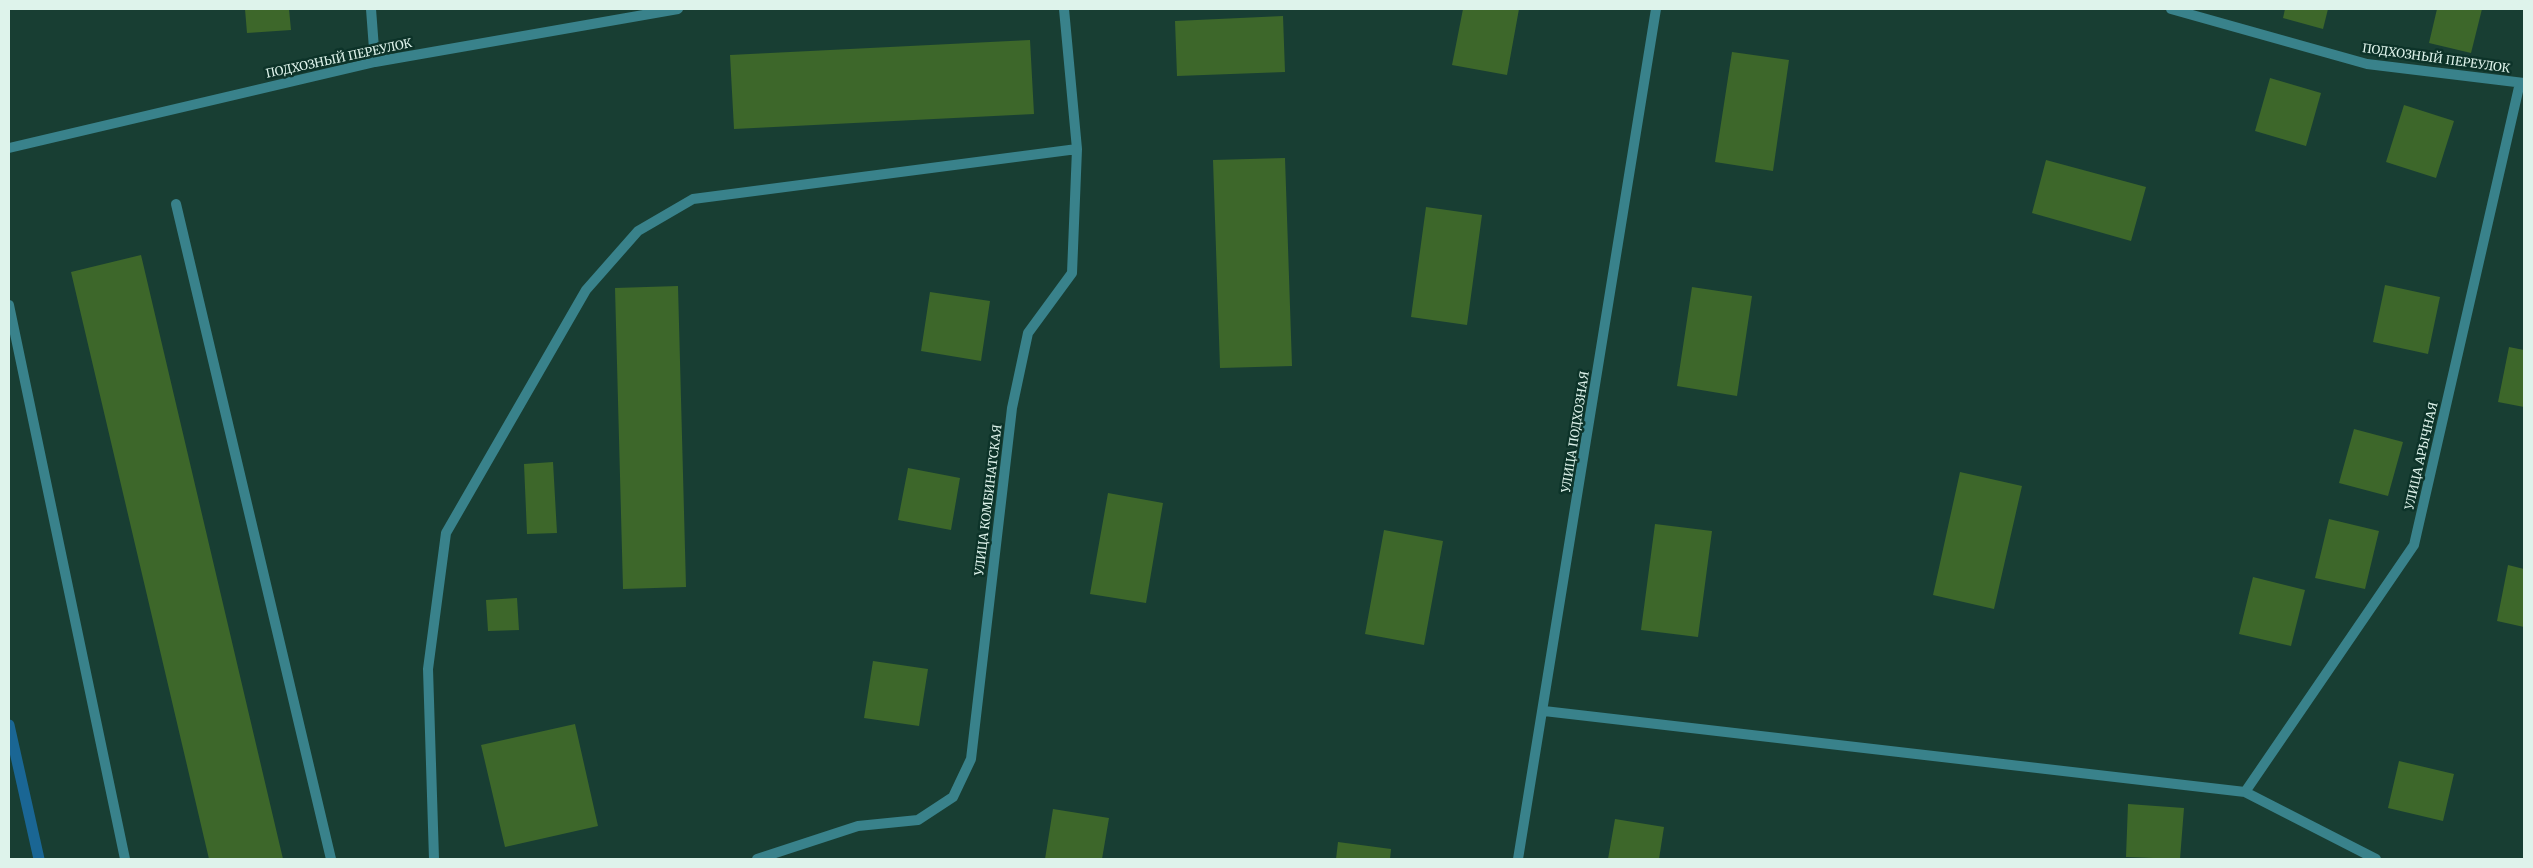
<!DOCTYPE html>
<html>
<head>
<meta charset="utf-8">
<style>
  body { margin:0 }
  #map { position:relative; width:2533px; height:868px; overflow:hidden; background:#183e33; font-family:Merriweather,serif }
  canvas { display:block }
  .frame { position:absolute; inset:0; border:10px solid #def3eb; pointer-events:none }
</style>
</head>
<body>
<div id="map">
<canvas width="2533" height="868"></canvas>
<div class="frame"></div>
</div>
<script>
const ctx = document.querySelector('canvas').getContext('2d');
ctx.lineJoin = 'round';
function shape(rows) {
  const path = new Path2D();
  for (const r of rows) {
    path.moveTo(r[0], r[1]);
    for (let i = 2; i < r.length; i += 2) path.lineTo(r[i], r[i + 1]);
  }
  return path;
}
function strokePath(path, color, width, dash) {
  ctx.strokeStyle = color;
  ctx.lineWidth = width;
  ctx.lineCap = dash ? 'butt' : 'round';
  ctx.setLineDash(dash || []);
  ctx.stroke(path);
}
function fill(path, color) {
  ctx.fillStyle = color;
  ctx.fill(path, 'evenodd');
}
function label(font, color, halo, rows, align = 'center') {
  ctx.font = font + ' Merriweather,serif';
  ctx.lineWidth = 5;
  ctx.setLineDash([]);
  ctx.textBaseline = 'middle';
  ctx.strokeStyle = halo;
  ctx.fillStyle = color;
  for (const [text, x, y, turn = 0] of rows) {
    ctx.save();
    ctx.translate(x, y);
    ctx.rotate((+turn || 0) * Math.PI / 180);
    ctx.textAlign = isNaN(turn) ? turn : align;
    if (halo) ctx.strokeText(text, 0, 0);
    ctx.fillText(text, 0, 0);
    ctx.restore();
  }
}
const stream = shape([
  [9,725,39,859]
]);
const building = shape([
  [245,9,289,9,291,30,247,33],
  [1463,9,1519,9,1507,75,1452,65],
  [2285,9,2328,9,2323,29,2283,18],
  [2437,9,2482,9,2471,53,2429,43],
  [1283,16,1285,72,1177,76,1175,21],
  [1030,40,1034,114,734,129,730,55],
  [1732,52,1789,60,1773,171,1715,162],
  [2270,78,2321,93,2306,146,2255,131],
  [2404,105,2454,121,2436,178,2386,162],
  [1285,158,1292,366,1220,368,1213,160],
  [2046,160,2146,187,2131,241,2032,213],
  [1426,207,1482,215,1467,325,1411,317],
  [141,255,283,859,209,859,71,272],
  [2385,285,2440,297,2428,354,2373,342],
  [678,286,686,587,623,589,615,288],
  [1692,287,1752,296,1737,396,1677,386],
  [930,292,990,301,981,361,921,351],
  [2509,347,2524,350,2524,407,2498,402],
  [2354,429,2403,442,2388,496,2339,483],
  [553,462,557,533,527,534,524,464],
  [908,468,960,478,951,530,898,520],
  [1960,472,2022,486,1994,609,1933,595],
  [1108,493,1163,503,1146,603,1090,594],
  [2329,519,2379,531,2365,589,2315,578],
  [1655,524,1712,531,1698,637,1641,630],
  [1384,530,1443,541,1424,645,1365,634],
  [2508,565,2524,569,2524,627,2497,621],
  [2253,577,2305,590,2291,646,2239,634],
  [517,598,519,630,488,631,486,600],
  [873,661,928,669,919,726,864,718],
  [575,724,598,826,505,847,481,745],
  [2399,761,2454,774,2443,821,2388,808],
  [2128,804,2184,808,2180,859,2126,857],
  [1053,809,1109,818,1102,859,1045,859],
  [1615,819,1664,827,1659,859,1608,859],
  [1338,842,1391,849,1390,859,1336,859]
]);
const service = shape([
  [176,204,331,859],
  [9,305,125,859]
]);
const minor = shape([
  [371,9,375,62],
  [2171,9,2367,64,2524,83],
  [9,148,375,62,678,9],
  [1544,711,2245,792,2376,859],
  [2245,792,2414,545,2519,87,2524,87],
  [434,859,428,669,446,533,586,290,638,231,693,199,1077,149],
  [757,859,858,826,918,820,953,797,971,759,1012,408,1028,333,1072,273,1077,149,1064,9],
  [1518,859,1656,9]
]);
const streetNames = [
  ["ПОДХОЗНЫЙ ПЕРЕУЛОК",339,59,-12],
  ["ПОДХОЗНЫЙ ПЕРЕУЛОК",2436,59,8],
  ["УЛИЦА ПОДХОЗНАЯ",1576,432,-81],
  ["УЛИЦА АРЫЧНАЯ",2422,456,-77],
  ["УЛИЦА КОМБИНАТСКАЯ",989,500,-83]
];
strokePath(stream, '#1a6694', 11);
fill(building, '#3d672a');
strokePath(service, '#39828b', 10);
strokePath(minor, '#39828b', 10);
label('12px', '#def3eb', '#0d3329', streetNames);
</script>
</body>
</html>
